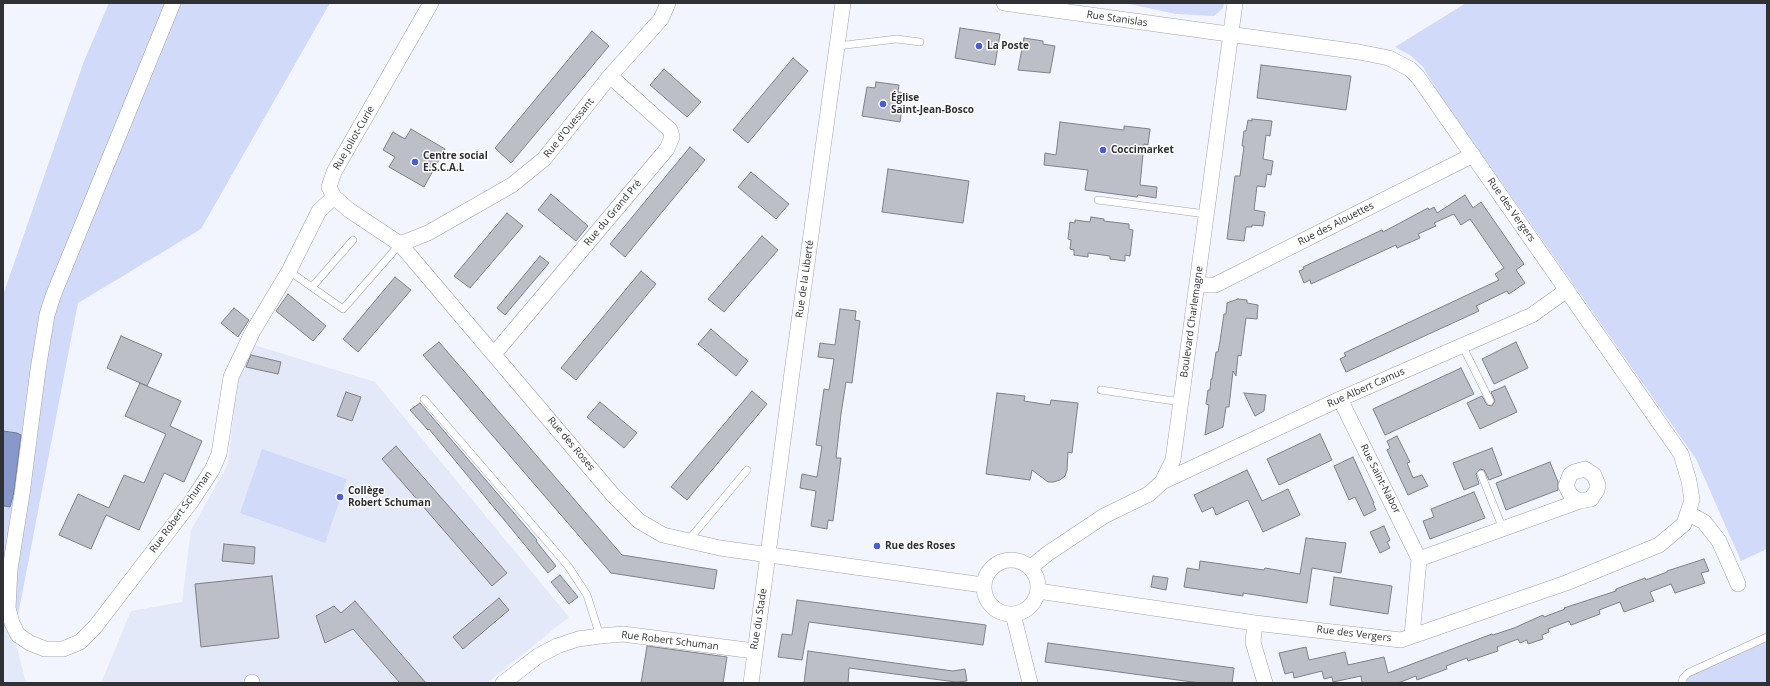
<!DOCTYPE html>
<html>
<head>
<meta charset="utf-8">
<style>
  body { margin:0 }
  #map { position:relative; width:1770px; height:686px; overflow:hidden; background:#f2f5fe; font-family:"Open Sans",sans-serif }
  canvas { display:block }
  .frame { position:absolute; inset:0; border:4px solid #303135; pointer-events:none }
</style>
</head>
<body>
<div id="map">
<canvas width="1770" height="686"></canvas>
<div class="frame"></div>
</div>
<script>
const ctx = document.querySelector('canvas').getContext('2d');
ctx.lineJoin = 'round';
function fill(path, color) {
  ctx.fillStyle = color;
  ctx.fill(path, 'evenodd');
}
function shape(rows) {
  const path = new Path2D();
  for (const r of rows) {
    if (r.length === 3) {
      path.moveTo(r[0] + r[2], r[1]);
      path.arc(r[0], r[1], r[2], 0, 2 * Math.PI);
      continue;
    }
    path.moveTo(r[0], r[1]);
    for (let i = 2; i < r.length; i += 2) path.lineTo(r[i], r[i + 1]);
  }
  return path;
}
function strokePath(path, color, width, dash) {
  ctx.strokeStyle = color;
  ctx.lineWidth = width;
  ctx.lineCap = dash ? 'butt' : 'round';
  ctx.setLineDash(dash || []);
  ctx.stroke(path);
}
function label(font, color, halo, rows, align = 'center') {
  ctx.font = font + ' "Open Sans",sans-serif';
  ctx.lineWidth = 3;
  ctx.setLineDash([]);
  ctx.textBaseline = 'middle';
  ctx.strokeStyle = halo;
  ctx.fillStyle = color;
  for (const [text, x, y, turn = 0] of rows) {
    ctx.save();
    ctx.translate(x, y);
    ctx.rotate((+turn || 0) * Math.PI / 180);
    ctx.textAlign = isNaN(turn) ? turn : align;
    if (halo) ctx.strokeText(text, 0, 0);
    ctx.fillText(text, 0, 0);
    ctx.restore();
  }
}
const built = shape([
  [251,344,375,382,569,617,487,683,101,683,131,611,182,602,191,530,228,464,237,381],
  [3,597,14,636,26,683,3,683]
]);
const green = shape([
  [109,3,330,3,201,229,78,303,14,636,3,597,3,295,84,61],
  [1125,3,1224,3,1223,8,1214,16,1176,14],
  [1466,3,1767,3,1767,549,1741,561,1696,459,1438,92,1423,67,1410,55,1395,47],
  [262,449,347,479,325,543,240,513],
  [1767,640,1767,683,1687,683,1685,678]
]);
const water = shape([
  [3,431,17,433,21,435,14,492,10,507,4,506,3,503,3,431]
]);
const building = shape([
  [960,28,1000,34,995,65,955,58,960,28],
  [592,31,609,46,511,163,495,148,592,31],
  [1024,38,1043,41,1043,44,1055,46,1050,73,1018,70,1024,38],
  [793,58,808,71,748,143,733,130,793,58],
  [1261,65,1351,76,1346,110,1257,98,1261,65],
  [664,69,701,102,687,117,650,85,664,69],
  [876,82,899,85,898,92,904,93,900,122,862,116,867,87,875,88,876,82],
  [1252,119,1272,121,1270,136,1266,135,1263,159,1273,161,1271,175,1267,174,1265,187,1257,186,1254,210,1265,212,1263,226,1252,225,1252,227,1246,227,1244,241,1227,239,1235,176,1240,176,1244,146,1242,146,1244,131,1246,131,1248,120,1252,121,1252,119],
  [1060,122,1124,130,1124,126,1150,129,1148,145,1144,144,1140,185,1157,187,1156,198,1138,195,1137,197,1085,190,1088,170,1044,165,1045,153,1056,155,1060,122],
  [411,129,445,149,424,187,389,167,395,157,383,150,393,132,405,139,411,129],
  [690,147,705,160,625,257,610,244,690,147],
  [888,169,969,181,963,223,882,212,888,169],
  [751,172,789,204,776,219,738,187,751,172],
  [551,194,588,226,576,241,538,210,551,194],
  [1465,195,1473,208,1481,202,1524,264,1516,270,1525,283,1509,294,1507,291,1476,306,1479,311,1346,372,1340,359,1346,356,1344,353,1499,280,1495,274,1504,268,1470,219,1461,225,1454,214,1434,223,1436,226,1418,234,1420,238,1397,248,1396,245,1311,284,1310,280,1304,283,1299,271,1304,269,1303,267,1382,230,1383,232,1428,208,1429,210,1434,207,1437,213,1465,195],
  [507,213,523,226,470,288,454,276,507,213],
  [1091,217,1104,219,1104,221,1129,224,1129,229,1133,230,1130,256,1125,255,1125,261,1110,259,1110,256,1088,253,1088,257,1074,255,1074,250,1070,249,1071,240,1068,239,1070,222,1075,223,1075,220,1090,222,1091,217],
  [762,236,778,250,724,312,708,299,762,236],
  [540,256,549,263,505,315,497,308,540,256],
  [641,271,656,284,576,380,561,368,641,271],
  [395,277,411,290,358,352,343,339,395,277],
  [288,294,326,326,313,341,276,311,288,294],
  [1238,299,1247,300,1247,303,1258,305,1257,319,1246,318,1241,356,1238,355,1236,376,1233,371,1229,407,1226,407,1223,427,1205,435,1209,405,1206,404,1208,390,1210,390,1211,379,1212,379,1216,352,1218,352,1220,341,1224,314,1226,314,1227,303,1238,299],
  [234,308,249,320,238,337,221,323,234,308],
  [840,309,856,311,855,320,860,321,852,383,846,382,841,414,836,458,841,458,833,521,828,520,827,529,811,526,816,491,800,488,802,474,817,477,822,446,816,445,824,389,829,390,834,359,818,357,820,343,835,345,840,309],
  [711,329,748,361,736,376,698,344,711,329],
  [121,336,162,354,147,386,107,368,121,336],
  [439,342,622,555,717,570,714,589,611,573,423,355,439,342],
  [1516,342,1528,368,1494,384,1482,359,1516,342],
  [251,355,281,362,278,374,246,367,251,355],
  [1461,368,1474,394,1385,435,1373,409,1461,368],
  [140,383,181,401,170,426,202,441,184,482,164,473,139,530,106,515,91,549,59,535,78,494,109,508,124,475,144,483,166,434,125,416,140,383],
  [1505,386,1517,412,1480,429,1467,403,1482,396,1487,405,1492,406,1495,401,1491,392,1505,386],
  [752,391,767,404,687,500,671,487,752,391],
  [346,392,361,397,352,421,337,416,346,392],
  [997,393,1025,396,1024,401,1050,405,1051,400,1078,403,1072,453,1068,452,1067,470,1065,476,1060,480,1053,482,1048,482,1032,470,1030,480,986,474,997,393],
  [1244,393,1266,395,1264,411,1255,416,1244,393],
  [600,402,637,433,624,448,587,417,600,402],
  [420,403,537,540,536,541,556,566,548,573,429,429,428,430,410,410,420,403],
  [1320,434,1332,460,1279,485,1267,459,1320,434],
  [1397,436,1410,462,1407,463,1413,478,1422,475,1428,486,1408,495,1387,450,1390,448,1387,441,1397,436],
  [396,446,507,573,492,586,382,459,396,446],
  [1492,448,1502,475,1489,480,1484,470,1480,469,1476,474,1479,484,1464,490,1453,463,1492,448],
  [1353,457,1374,503,1373,503,1376,510,1364,516,1355,497,1349,500,1334,466,1353,457],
  [1550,462,1558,482,1558,490,1506,510,1496,483,1550,462],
  [1247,470,1262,501,1288,489,1300,515,1263,532,1248,500,1216,515,1213,507,1202,512,1194,495,1247,470],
  [1474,492,1485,518,1430,539,1423,521,1434,517,1431,509,1474,492],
  [1384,526,1390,540,1387,542,1390,548,1380,553,1370,532,1384,526],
  [1306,538,1346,543,1341,573,1312,568,1307,603,1243,593,1243,596,1184,587,1187,568,1199,570,1200,561,1264,570,1265,568,1300,574,1306,538],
  [224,544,255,547,254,564,222,561,224,544],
  [1704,559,1709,571,1701,573,1705,583,1675,593,1671,584,1650,592,1654,601,1624,612,1620,602,1599,610,1600,614,1571,625,1569,621,1548,629,1549,632,1542,635,1543,639,1528,644,1527,640,1520,643,1518,639,1497,647,1498,651,1468,661,1467,658,1446,666,1447,669,1417,680,1416,676,1398,683,1362,683,1361,676,1333,682,1332,677,1324,679,1322,671,1294,678,1293,672,1285,674,1279,653,1306,647,1309,660,1345,652,1348,665,1384,657,1388,673,1492,634,1493,635,1514,628,1543,615,1544,617,1565,609,1564,608,1616,591,1616,589,1645,578,1646,580,1667,572,1667,571,1704,559],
  [560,575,578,597,569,604,551,582,560,575],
  [272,576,279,638,201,647,195,584,272,576],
  [1153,576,1168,578,1166,590,1151,587,1153,576],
  [1334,577,1392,586,1388,614,1330,605,1334,577],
  [499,598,509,610,463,649,453,637,499,598],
  [797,600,986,625,983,645,809,622,802,660,778,657,782,634,792,635,797,600],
  [355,601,426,683,400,683,353,629,325,643,316,616,334,606,341,613,355,601],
  [1048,643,1234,668,1232,683,1200,683,1045,662,1048,643],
  [647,646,727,657,723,683,641,683,647,646],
  [808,651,953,671,965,669,967,681,956,682,849,668,848,683,804,683,808,651]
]);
const service = shape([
  [837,46,897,39,920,42],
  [1098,200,1206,214],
  [289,271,343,309,400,244],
  [312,287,353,240],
  [1462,345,1490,401],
  [1101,390,1181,402],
  [424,399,568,566,587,595,600,636],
  [1481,474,1503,529],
  [687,542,747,470],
  [1682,683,1683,678,1688,673,1767,637]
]);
const minor = shape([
  [173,3,53,296,47,315,38,370,22,494,10,569,8,608,12,623,18,635,30,643,45,649,63,649,80,642,95,627,191,502,212,470,219,454,231,377,253,331,289,271,319,211,334,197,329,187,334,172,431,3],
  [1004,3,1359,52,1389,58,1410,69,1418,77,1681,454,1689,481,1692,500,1684,524,1659,545,1566,583,1401,640,1255,623,1038,591],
  [334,197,349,210,400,244,613,495,639,521,663,535,720,548,983,585],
  [400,244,428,233,512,185,544,159,610,76,661,19,668,3],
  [1197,285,1215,285,1473,155],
  [494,354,667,149,672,137,670,130,610,76],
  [1340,399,1419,559,1412,636],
  [1162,482,1340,399,1532,315,1567,290],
  [1688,513,1704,522,1719,541,1738,584],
  [1419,559,1580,501,1591,499,1597,490,1598,485,1594,475,1585,469,1574,472,1570,475,1566,486,1571,496,1580,501],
  [1011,587,27],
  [1030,568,1047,554,1104,516,1149,494,1162,482,1173,460,1235,3],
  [1013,614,1030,683],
  [1255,623,1253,642,1265,683],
  [252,682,252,683],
  [503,683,538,656,557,646,578,639,600,636,623,634,754,651],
  [751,683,793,365,843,3]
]);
const markers = [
  [979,46,4,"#495dd1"],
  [883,104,4,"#495dd1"],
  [1103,150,4,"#495dd1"],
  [415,162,4,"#495dd1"],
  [340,497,4,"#495dd1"],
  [877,546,4,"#495dd1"]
];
const streetNames = [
  ["Rue Stanislas",1117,19,8],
  ["Rue d'Ouessant",569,128,-51],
  ["Rue Joliot-Curie",354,138,-60],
  ["Rue des Vergers",1511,210,55],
  ["Rue du Grand Pré",613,213,-50],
  ["Rue des Alouettes",1336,224,-27],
  ["Rue de la Liberté",805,279,-82],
  ["Boulevard Charlemagne",1192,322,-82],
  ["Rue Albert Camus",1366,388,-24],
  ["Rue des Roses",571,444,50],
  ["Rue Saint-Nabor",1380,479,63],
  ["Rue Robert Schuman",181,512,-54],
  ["Rue du Stade",759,619,-81],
  ["Rue des Vergers",1354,634,7],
  ["Rue Robert Schuman",670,641,7]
];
const poiNames = [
  ["La Poste",987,46],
  ["Église",891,98],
  ["Saint-Jean-Bosco",891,110],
  ["Coccimarket",1111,150],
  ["Centre social",423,156],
  ["E.S.C.A.L",423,168],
  ["Collège",348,491],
  ["Robert Schuman",348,503],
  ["Rue des Roses",885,546]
];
fill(built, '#e3e9f9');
fill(green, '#d1daf8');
fill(water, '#8998ca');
strokePath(water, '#6e799d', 1);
fill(building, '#bcbfc8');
strokePath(building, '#7e8189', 1);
strokePath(service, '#a0a3ac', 8);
strokePath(minor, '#a0a3ac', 16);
strokePath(service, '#fff', 7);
strokePath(minor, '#fff', 15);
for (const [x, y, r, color] of markers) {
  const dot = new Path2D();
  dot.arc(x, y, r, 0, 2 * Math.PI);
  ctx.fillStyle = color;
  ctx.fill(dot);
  strokePath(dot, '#fff', 1.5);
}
label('10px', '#303135', '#fff', streetNames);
label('bold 10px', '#303135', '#fff', poiNames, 'left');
</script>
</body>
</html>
